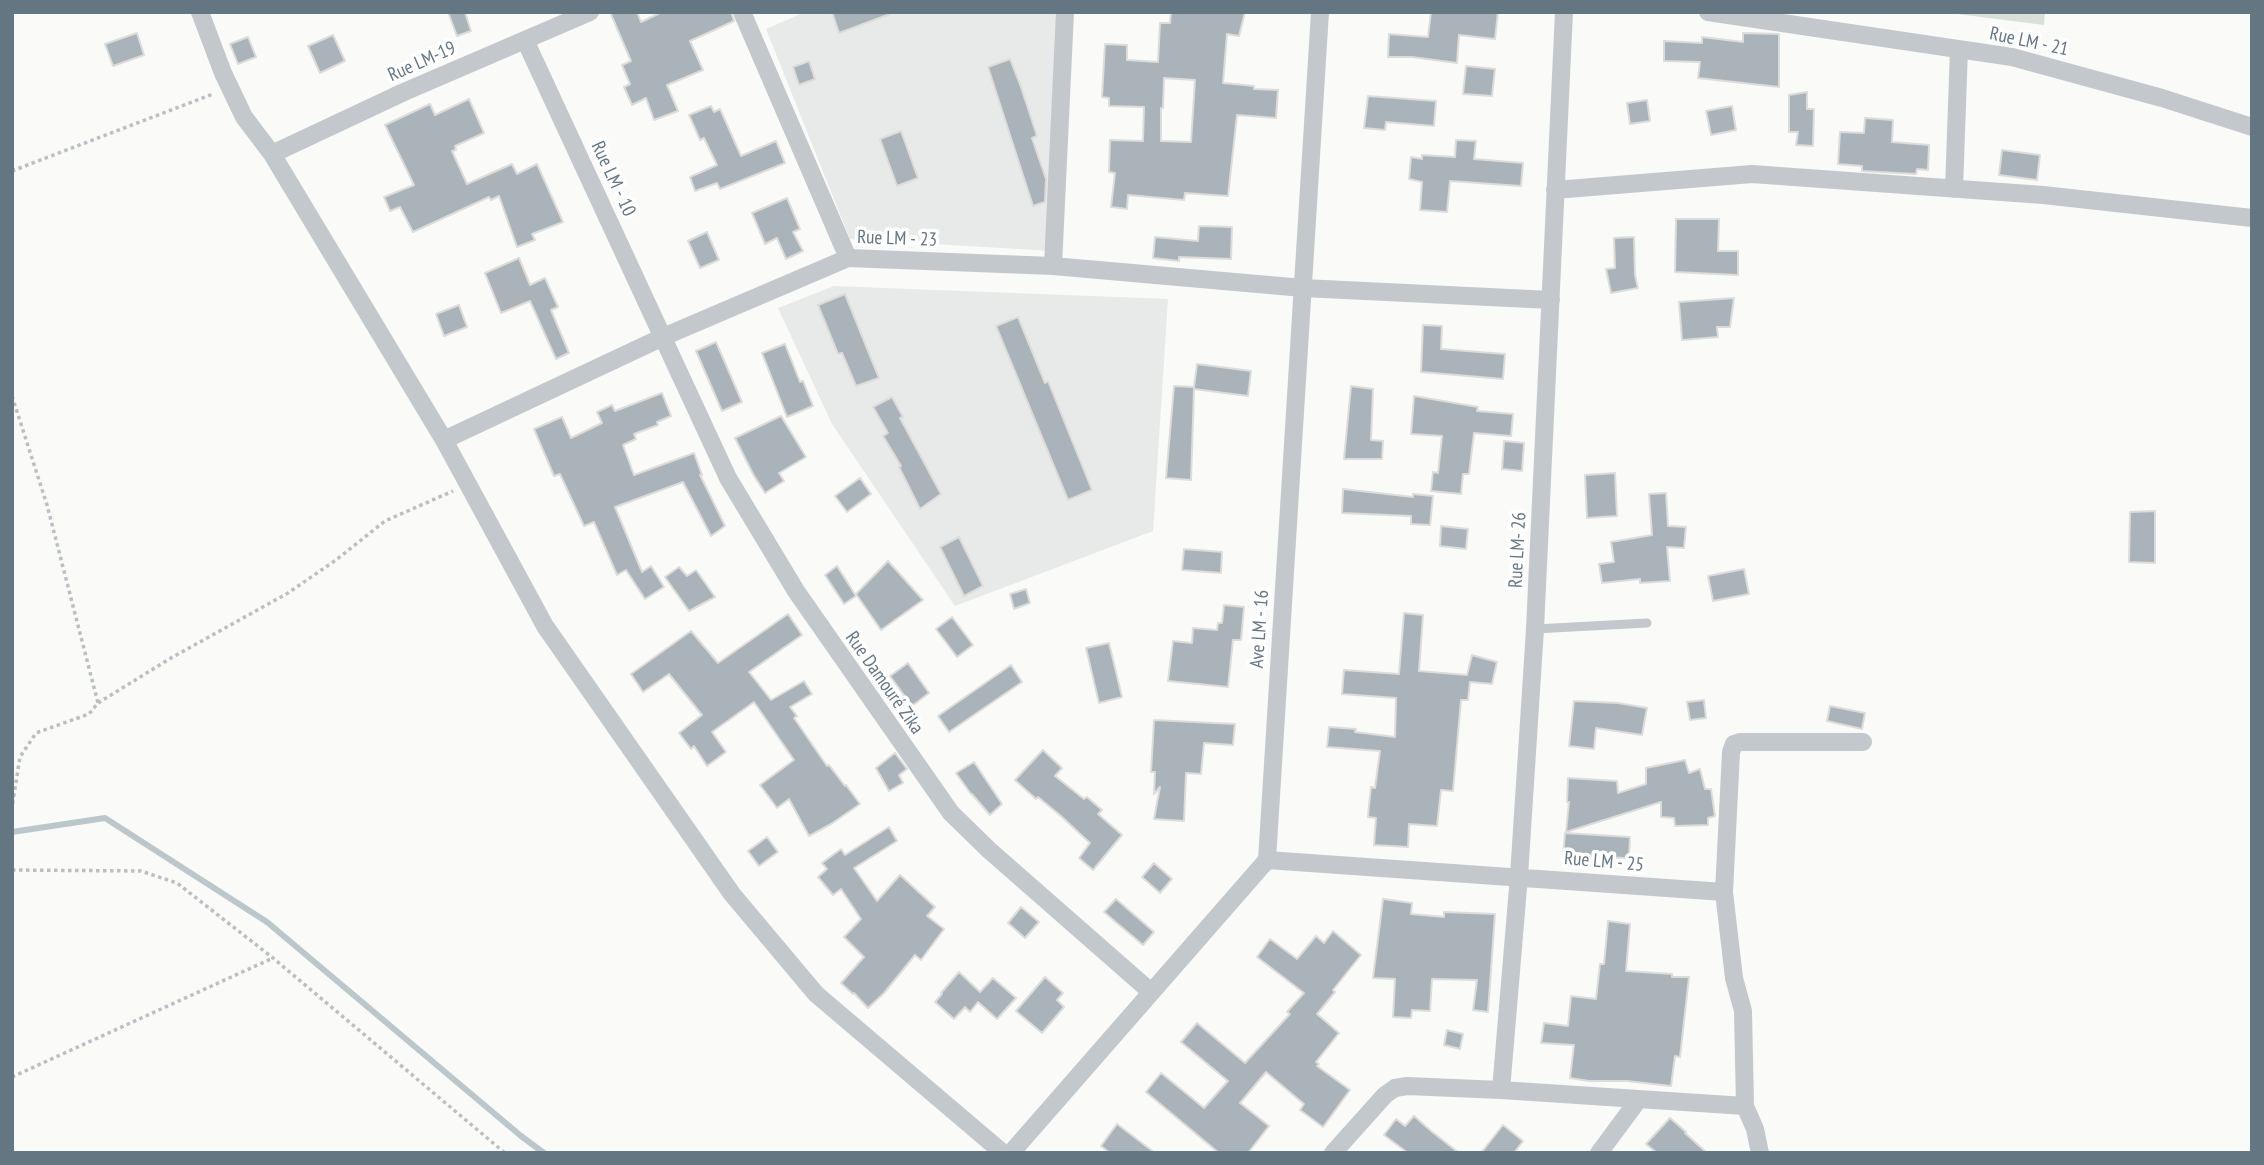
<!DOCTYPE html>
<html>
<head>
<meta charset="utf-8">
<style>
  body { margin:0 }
  #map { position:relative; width:2264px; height:1165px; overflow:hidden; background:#fafaf8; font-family:"PT Sans Narrow",sans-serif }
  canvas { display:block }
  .frame { position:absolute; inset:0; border:14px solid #657683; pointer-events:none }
</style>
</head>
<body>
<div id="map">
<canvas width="2264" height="1165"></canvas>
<div class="frame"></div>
</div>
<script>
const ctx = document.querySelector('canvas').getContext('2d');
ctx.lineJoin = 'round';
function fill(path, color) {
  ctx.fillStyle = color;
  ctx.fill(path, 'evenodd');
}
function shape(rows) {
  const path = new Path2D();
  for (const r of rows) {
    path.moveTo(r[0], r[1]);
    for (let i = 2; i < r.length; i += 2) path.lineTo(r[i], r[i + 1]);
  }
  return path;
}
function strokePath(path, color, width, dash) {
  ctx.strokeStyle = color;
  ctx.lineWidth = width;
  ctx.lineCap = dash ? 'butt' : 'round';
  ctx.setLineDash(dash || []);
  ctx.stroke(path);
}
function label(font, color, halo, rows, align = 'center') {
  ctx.font = font + ' "PT Sans Narrow",sans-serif';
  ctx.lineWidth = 7;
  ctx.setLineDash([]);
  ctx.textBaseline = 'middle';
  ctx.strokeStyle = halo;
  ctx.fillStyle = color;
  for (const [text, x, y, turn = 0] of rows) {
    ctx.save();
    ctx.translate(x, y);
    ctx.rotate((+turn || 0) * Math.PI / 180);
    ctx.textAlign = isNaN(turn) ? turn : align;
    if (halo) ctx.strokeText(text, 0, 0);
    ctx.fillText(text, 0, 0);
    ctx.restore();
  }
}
const built = shape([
  [805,12,1061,12,1052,251,850,239,766,29],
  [834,286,1168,299,1153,531,955,606,832,424,778,308]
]);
const green = shape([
  [1942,12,2045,12,2044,25]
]);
const stream = shape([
  [12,832,105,818,267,922,521,1136,544,1153]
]);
const building = shape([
  [448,12,465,12,471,31,457,36,448,12],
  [610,12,637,12,641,22,662,12,731,12,734,21,690,41,703,70,667,85,678,111,654,120,646,98,632,105,624,87,630,84,622,65,631,61,610,12],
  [832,12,889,12,890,14,839,33,832,12],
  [1171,12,1245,12,1239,36,1227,34,1223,83,1254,86,1254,89,1278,90,1276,118,1237,115,1228,196,1185,193,1184,200,1128,195,1127,209,1111,207,1115,173,1109,172,1110,140,1143,141,1144,107,1109,106,1109,98,1102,97,1105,44,1127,45,1127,60,1158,62,1160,23,1170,23,1171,12],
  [1164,78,1195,80,1191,142,1161,141,1161,108,1163,108,1164,78],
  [1431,12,1498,12,1495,39,1459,35,1457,63,1412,57,1388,57,1389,34,1428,37,1431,12],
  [137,33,144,55,113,66,105,44,137,33],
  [1743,33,1779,34,1779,87,1698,78,1700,62,1664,61,1664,41,1702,43,1702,37,1743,42,1743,33],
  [333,35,345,61,320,73,308,46,333,35],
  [248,37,256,57,238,64,230,44,248,37],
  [1010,59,1021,87,1037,136,1032,138,1046,179,1045,202,1033,206,988,67,1010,59],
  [809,61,815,79,799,85,793,67,809,61],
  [1466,66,1495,69,1492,96,1463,94,1466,66],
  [1807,92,1807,109,1814,109,1813,146,1796,145,1798,132,1789,132,1789,95,1807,92],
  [1368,96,1436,101,1434,126,1386,122,1385,130,1364,128,1368,96],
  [469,99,484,133,455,146,456,150,452,151,467,184,512,164,517,174,537,164,563,222,532,234,535,240,517,247,499,196,491,200,489,197,413,232,400,207,390,211,384,197,414,185,385,125,430,104,435,115,469,99],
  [1647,100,1650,121,1630,124,1627,103,1647,100],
  [711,106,714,112,720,109,741,156,776,141,785,163,720,189,717,183,695,191,690,177,717,165,704,138,700,140,689,115,711,106],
  [1732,106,1736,130,1711,135,1706,111,1732,106],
  [1865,118,1893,120,1892,142,1929,145,1928,170,1917,169,1916,174,1862,171,1862,166,1838,164,1840,132,1864,133,1865,118],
  [901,131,918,178,897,186,880,139,901,131],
  [1456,140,1476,141,1474,159,1523,163,1521,186,1450,181,1447,212,1420,210,1422,182,1409,179,1411,157,1422,159,1422,155,1455,157,1456,140],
  [2002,150,2040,155,2037,180,1999,175,2002,150],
  [787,198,800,229,793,232,803,251,786,259,777,238,765,244,752,213,787,198],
  [1676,219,1719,219,1718,251,1738,251,1738,275,1675,272,1676,219],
  [1199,226,1232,227,1231,259,1179,257,1179,261,1153,258,1155,237,1198,241,1199,226],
  [707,232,719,260,700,268,688,241,707,232],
  [1634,237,1635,275,1638,288,1611,293,1606,269,1615,268,1614,238,1634,237],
  [519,258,530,285,545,278,558,307,551,310,569,353,556,359,530,301,501,313,485,273,519,258],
  [845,294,879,378,856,386,842,353,838,354,818,305,845,294],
  [1734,298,1730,327,1717,327,1718,337,1682,340,1679,302,1734,298],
  [459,305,467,327,444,336,436,314,459,305],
  [1018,317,1045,383,1048,381,1092,490,1068,500,996,326,1018,317],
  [1423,325,1442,326,1441,349,1505,354,1503,379,1421,372,1423,325],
  [716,342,742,402,722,411,696,351,716,342],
  [785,344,800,382,803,381,813,406,787,417,762,353,785,344],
  [1197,364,1251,371,1248,396,1194,389,1191,480,1166,478,1174,386,1194,387,1197,364],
  [1351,386,1373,389,1371,440,1383,441,1382,459,1344,459,1351,386],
  [662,393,671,416,657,422,658,425,634,434,636,439,623,445,634,475,694,453,702,475,700,475,725,526,711,536,683,482,615,507,642,572,651,566,664,587,645,599,626,570,617,575,594,522,584,526,560,474,554,476,534,429,562,417,571,438,602,423,597,412,612,405,615,411,662,393],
  [1414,396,1478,407,1477,411,1513,414,1511,436,1474,433,1469,474,1463,474,1461,494,1431,491,1433,472,1438,473,1442,436,1411,434,1414,396],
  [892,397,903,417,900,418,941,494,920,509,899,467,901,466,883,436,888,433,873,407,892,397],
  [781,416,806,457,779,473,784,481,765,493,753,474,735,438,781,416],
  [1504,441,1524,443,1522,471,1502,469,1504,441],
  [1615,473,1617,516,1587,518,1585,475,1615,473],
  [860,478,871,494,847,512,835,496,860,478],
  [1343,489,1413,497,1413,494,1433,496,1430,525,1411,524,1411,516,1342,513,1343,489],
  [1666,493,1668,526,1686,527,1684,548,1667,547,1670,581,1640,583,1640,579,1602,583,1599,564,1614,562,1611,542,1652,535,1649,494,1666,493],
  [2155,511,2155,563,2129,562,2130,512,2155,511],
  [1441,526,1468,529,1466,549,1440,546,1441,526],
  [959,537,983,586,964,596,940,547,959,537],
  [1184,549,1222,552,1221,573,1182,570,1184,549],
  [888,561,923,600,881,630,856,594,888,561],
  [837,566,856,596,844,604,825,575,837,566],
  [679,567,687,576,696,570,715,597,689,611,665,577,679,567],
  [1744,569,1749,594,1713,601,1708,576,1744,569],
  [1026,589,1030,603,1014,609,1010,594,1026,589],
  [1224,605,1244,607,1241,640,1233,640,1228,687,1168,681,1173,641,1192,643,1193,628,1217,630,1218,623,1222,623,1224,605],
  [1404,613,1423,615,1419,671,1467,675,1472,655,1497,662,1492,684,1470,682,1468,700,1461,700,1453,791,1441,790,1437,826,1409,824,1408,847,1374,845,1376,818,1368,817,1369,805,1371,787,1375,788,1380,751,1327,747,1329,727,1356,729,1355,732,1395,737,1396,698,1342,694,1344,670,1399,674,1404,613],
  [788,614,802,635,749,672,771,700,804,681,812,694,790,707,797,716,794,718,827,766,829,765,845,786,846,785,860,804,831,824,809,836,789,799,777,808,760,785,794,760,754,702,712,732,726,752,707,766,694,746,691,749,679,733,702,715,669,674,643,692,631,674,691,631,718,663,788,614],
  [952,617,973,645,957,657,936,629,952,617],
  [1109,643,1122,697,1099,703,1086,648,1109,643],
  [908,663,929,693,912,706,890,676,908,663],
  [1011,665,1022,682,949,732,938,716,1011,665],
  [1704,700,1706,718,1690,720,1687,702,1704,700],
  [1574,701,1618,703,1647,708,1642,735,1596,728,1594,749,1569,746,1574,701],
  [1830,706,1865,713,1862,729,1827,721,1830,706],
  [1154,720,1235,724,1233,745,1204,743,1201,774,1186,773,1184,821,1154,819,1160,787,1154,794,1155,772,1151,772,1154,720],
  [1043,750,1062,768,1055,776,1084,799,1087,797,1102,810,1098,814,1122,835,1093,870,1079,858,1090,843,1061,816,1038,797,1036,799,1015,780,1043,750],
  [895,753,907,769,899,775,903,783,889,791,876,768,895,753],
  [1685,760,1689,773,1700,769,1705,789,1711,789,1715,816,1708,818,1708,825,1675,826,1674,818,1661,817,1661,802,1566,832,1569,802,1567,802,1568,778,1617,781,1618,793,1646,784,1646,768,1685,760],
  [974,762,1002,804,990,815,972,794,971,794,956,773,974,762],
  [889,827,897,841,854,868,877,901,900,875,935,907,927,916,944,929,921,960,915,955,884,993,868,1008,854,993,853,994,841,983,864,957,844,937,861,919,841,889,833,895,818,877,827,869,822,863,841,849,845,855,889,827],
  [1565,833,1630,837,1629,858,1597,857,1597,862,1563,858,1565,833],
  [767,837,778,852,759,866,748,851,767,837],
  [1154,863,1172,879,1160,893,1142,877,1154,863],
  [1116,899,1154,932,1143,945,1104,912,1116,899],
  [1383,899,1412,903,1411,914,1444,917,1444,912,1495,914,1488,1012,1473,1010,1477,980,1432,979,1430,1011,1412,1010,1411,1018,1393,1017,1395,979,1373,978,1383,899],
  [1021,907,1039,922,1025,938,1008,923,1021,907],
  [1608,921,1630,924,1626,971,1672,974,1672,977,1689,977,1680,1057,1675,1056,1671,1086,1627,1081,1589,1081,1570,1078,1574,1045,1541,1043,1544,1023,1568,1026,1571,996,1596,999,1600,964,1604,964,1608,921],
  [1333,931,1361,955,1333,990,1335,992,1317,1014,1339,1033,1316,1062,1319,1064,1317,1066,1350,1090,1323,1127,1300,1110,1304,1104,1266,1072,1240,1103,1269,1126,1248,1153,1219,1153,1146,1092,1161,1073,1204,1108,1228,1081,1181,1042,1197,1023,1245,1063,1290,1014,1287,1012,1304,993,1257,957,1270,939,1297,959,1316,936,1324,943,1333,931],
  [959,972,980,992,993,978,1016,998,997,1019,978,1002,970,1012,965,1007,954,1019,935,1002,942,994,941,993,959,972],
  [1045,977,1063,993,1057,1000,1064,1007,1042,1033,1016,1011,1045,977],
  [1447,1030,1463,1034,1460,1049,1444,1045,1447,1030],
  [1414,1116,1431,1131,1459,1153,1408,1153,1384,1135,1396,1119,1405,1126,1414,1116],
  [1670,1118,1686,1132,1685,1133,1707,1153,1657,1153,1646,1144,1670,1118],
  [1117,1124,1155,1153,1110,1153,1101,1146,1117,1124],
  [1503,1125,1523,1141,1514,1153,1481,1153,1503,1125]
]);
const path = shape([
  [12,171,213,94],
  [12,396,47,505,98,703,89,714,36,733,20,757,12,807],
  [98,703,171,658,288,593,336,560,385,521,453,491],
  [12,870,141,871,177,883,273,958,505,1153],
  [12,1077,273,958]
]);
const lane = shape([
  [1535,629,1647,623]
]);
const street = shape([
  [200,12,223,73,244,117,272,154,444,440,545,626,732,894,816,994,1003,1153],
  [742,12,848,258],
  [1708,12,2012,57,2162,98,2252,127],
  [525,40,728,478,796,591,951,813,989,850,1151,992],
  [272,154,404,92,590,12],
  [1954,189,1959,49],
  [1555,190,1752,174,2043,195,2252,218],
  [1053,266,1065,12],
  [444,440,663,337,848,258,1053,266,1303,288,1551,300],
  [1267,860,1724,892,1734,978,1743,1011,1745,1106,1755,1129,1760,1153],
  [1724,892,1731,752,1734,744,1740,742,1863,742],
  [1501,1090,1519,876,1535,629,1564,12],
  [1011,1153,1267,860,1320,12],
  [1333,1153,1385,1095,1395,1088,1407,1086,1501,1090,1745,1106],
  [1599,1153,1639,1099]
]);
const streetNames = [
  ["Rue LM - 21",2029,42,12],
  ["Rue LM-19",422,62,-24],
  ["Rue LM - 10",613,179,65],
  ["Rue LM - 23",897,239,2],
  ["Rue LM- 26",1518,550,-87],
  ["Ave LM - 16",1260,629,-86],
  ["Rue Damouré Zika",884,683,55],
  ["Rue LM - 25",1604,862,5]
];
fill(built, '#e8e9e9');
fill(green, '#dadfd7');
strokePath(stream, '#bbc7cb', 6);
fill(building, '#aab3b9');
strokePath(building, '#dcdcda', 2);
strokePath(path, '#bbbfc2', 3.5, [3.5, 3.5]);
strokePath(lane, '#c3c8cc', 9);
strokePath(street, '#c3c8cc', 18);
label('19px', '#657683', '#fff', streetNames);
</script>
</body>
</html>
